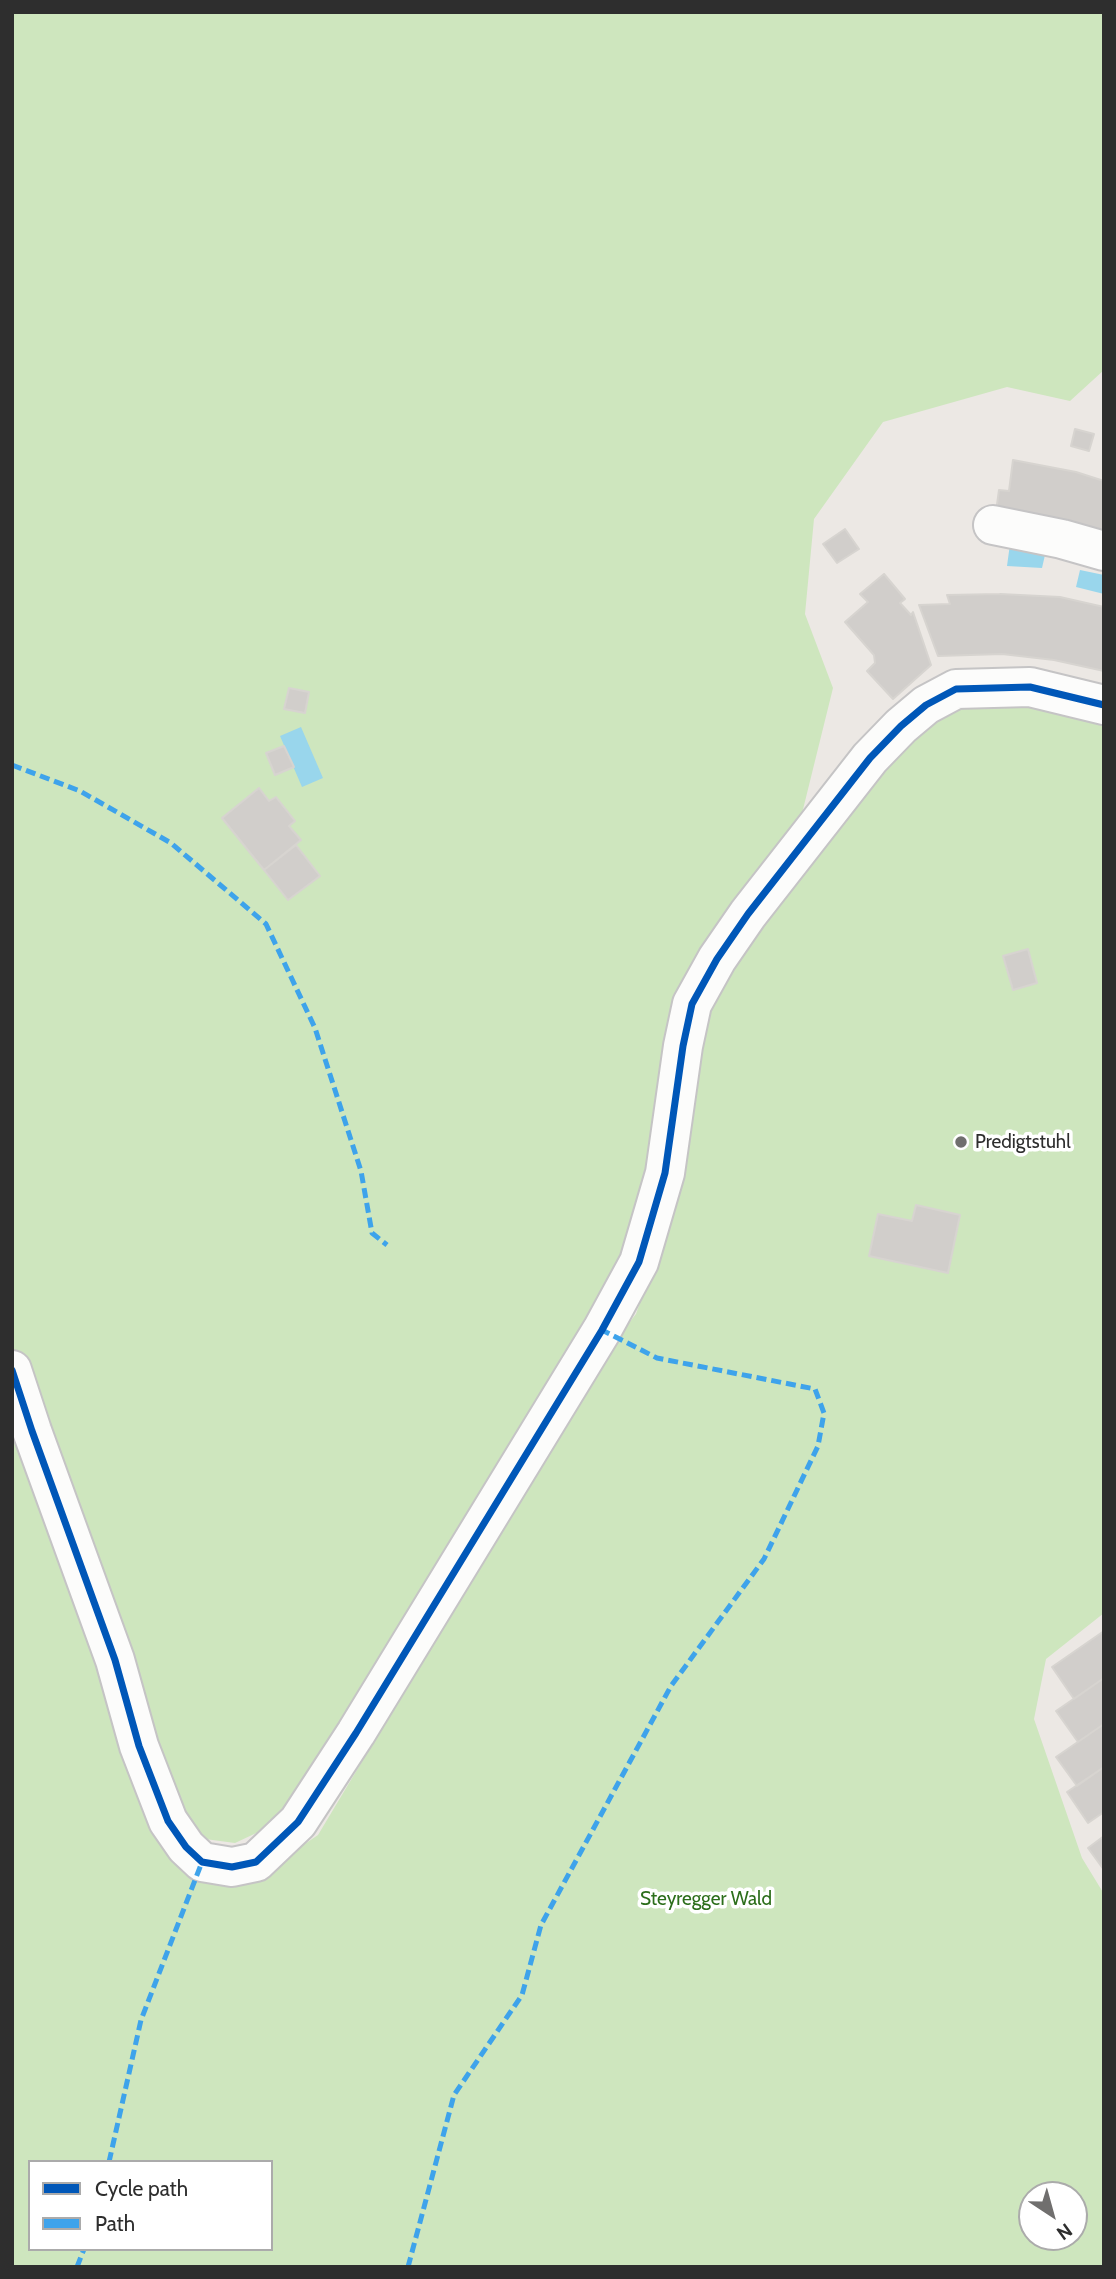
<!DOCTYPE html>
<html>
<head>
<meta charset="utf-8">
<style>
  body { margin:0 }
  #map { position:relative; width:1116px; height:2279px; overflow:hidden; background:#ece8e4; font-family:Cabin,sans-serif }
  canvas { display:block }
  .frame { position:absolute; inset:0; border:14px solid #2e2e2e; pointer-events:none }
  .legend { position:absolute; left:28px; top:2160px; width:245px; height:91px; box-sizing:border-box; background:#fff; border:2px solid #ababab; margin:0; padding:9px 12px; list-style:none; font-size:21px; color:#2e2e2e }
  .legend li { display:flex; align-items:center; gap:14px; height:35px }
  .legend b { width:35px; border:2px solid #ababab }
  .north { position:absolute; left:1018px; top:2181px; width:70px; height:70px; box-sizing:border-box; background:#fff; border:2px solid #ababab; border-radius:50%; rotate:144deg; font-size:19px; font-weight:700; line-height:28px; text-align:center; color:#2e2e2e }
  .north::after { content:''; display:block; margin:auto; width:24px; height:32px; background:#706f6e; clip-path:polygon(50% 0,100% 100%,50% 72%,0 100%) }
</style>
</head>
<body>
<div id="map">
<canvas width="1116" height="2279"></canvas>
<div class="frame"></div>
<ul class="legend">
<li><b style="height:9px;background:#0057b8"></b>Cycle path</li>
<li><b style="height:9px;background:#3ea3eb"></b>Path</li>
</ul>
<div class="north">N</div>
</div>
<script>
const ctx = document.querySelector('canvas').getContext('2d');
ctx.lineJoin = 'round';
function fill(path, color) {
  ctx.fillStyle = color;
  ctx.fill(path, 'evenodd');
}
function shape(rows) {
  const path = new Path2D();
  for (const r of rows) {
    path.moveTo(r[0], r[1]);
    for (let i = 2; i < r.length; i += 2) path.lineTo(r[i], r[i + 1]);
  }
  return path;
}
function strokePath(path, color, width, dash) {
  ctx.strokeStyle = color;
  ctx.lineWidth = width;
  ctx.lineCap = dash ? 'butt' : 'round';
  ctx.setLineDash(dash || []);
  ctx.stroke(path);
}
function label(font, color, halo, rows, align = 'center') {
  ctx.font = font + ' Cabin,sans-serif';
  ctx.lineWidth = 7;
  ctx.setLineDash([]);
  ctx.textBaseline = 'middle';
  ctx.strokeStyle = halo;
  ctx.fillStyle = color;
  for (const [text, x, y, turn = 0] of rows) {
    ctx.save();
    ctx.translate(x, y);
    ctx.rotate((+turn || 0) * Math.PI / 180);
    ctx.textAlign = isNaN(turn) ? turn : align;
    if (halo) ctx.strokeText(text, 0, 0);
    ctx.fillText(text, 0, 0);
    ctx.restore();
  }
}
const green = shape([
  [12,12,1104,12,1104,370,1070,401,1007,387,883,422,814,519,805,614,833,688,791,858,931,719,966,705,1034,701,1104,722,1104,1613,1046,1659,1034,1719,1082,1858,1104,1894,1104,2267,12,2267,12,1389,170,1854,268,1869,318,1835,610,1347,636,1314,659,1247,633,1241,606,1303,298,1796,267,1828,235,1843,205,1839,174,1804,12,1348],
  [30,2162,271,2162,271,2249,30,2249],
  [1032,2195,1074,2195,1074,2237,1032,2237]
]);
const water = shape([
  [1010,544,1045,555,1042,568,1007,566],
  [1080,570,1104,575,1104,594,1076,587],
  [301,727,323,778,302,787,280,736]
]);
const building = shape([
  [1075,429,1094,434,1089,451,1071,446,1075,429],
  [1013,460,1076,472,1104,481,1104,537,996,512,999,490,1009,491,1013,460],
  [845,529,859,549,837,563,823,544,845,529],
  [884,574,905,599,900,603,911,615,913,612,931,665,893,699,867,671,875,663,874,655,845,622,868,602,860,594,884,574],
  [1000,594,1060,597,1104,607,1104,671,1054,660,1002,654,938,656,919,605,950,604,947,595,1000,594],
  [289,688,309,692,305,713,284,709,289,688],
  [284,746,294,767,275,775,266,753,284,746],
  [259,788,269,801,276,797,295,821,289,826,301,840,264,870,222,818,259,788],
  [296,845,320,876,288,900,264,870,296,845],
  [1028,949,1037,983,1013,990,1003,956,1028,949],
  [916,1205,960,1215,948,1273,869,1256,878,1214,912,1221,916,1205],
  [1104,1631,1104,1678,1074,1699,1052,1667,1104,1631],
  [1104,1678,1104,1724,1078,1742,1056,1711,1104,1678],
  [1104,1724,1104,1767,1077,1786,1056,1757,1104,1724],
  [1104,1767,1104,1812,1088,1823,1067,1792,1104,1767],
  [1104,1836,1104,1870,1088,1848,1104,1836]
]);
const minor = shape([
  [993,525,1062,539,1104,551],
  [12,1370,32,1431,115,1660,139,1746,168,1821,186,1847,202,1862,232,1867,256,1862,298,1822,356,1733,602,1330,639,1262,665,1173,683,1046,692,1004,717,959,748,914,870,758,901,726,926,705,956,689,1030,687,1104,705]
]);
const quiet = shape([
  [12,765,80,791,171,843,266,924,315,1028,361,1171,372,1233,387,1245],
  [109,2162,141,2020,202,1862],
  [77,2267,84,2249],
  [408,2267,454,2095,522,1995,541,1925,671,1686,764,1559,818,1446,824,1413,815,1389,657,1358,602,1330]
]);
const cycleway = shape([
  [12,1370,32,1431,115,1660,139,1746,168,1821,186,1847,202,1862,232,1867,256,1862,298,1822,356,1733,602,1330,639,1262,665,1173,683,1046,692,1004,717,959,748,914,870,758,901,726,926,705,956,689,1030,687,1104,705]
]);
const markers = [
  [961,1142,7,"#706f6e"]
];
const poiNames = [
  ["Predigtstuhl",975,1142]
];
const parkNames = [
  ["Steyregger Wald",706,1899]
];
fill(green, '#cee6be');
fill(water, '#99d6ec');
fill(building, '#d1cecb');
strokePath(building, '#d7d4d0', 2);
strokePath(minor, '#c5c4c5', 42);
strokePath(minor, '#fcfcfb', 38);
strokePath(quiet, '#3ea3eb', 5, [10, 5]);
strokePath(cycleway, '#0057b8', 7);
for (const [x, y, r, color] of markers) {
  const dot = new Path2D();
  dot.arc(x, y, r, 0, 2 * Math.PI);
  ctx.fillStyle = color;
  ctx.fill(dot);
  strokePath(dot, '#fff', 2.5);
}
label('19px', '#2e2e2e', '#fff', poiNames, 'left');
label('19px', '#2c6e1b', '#fff', parkNames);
</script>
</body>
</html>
